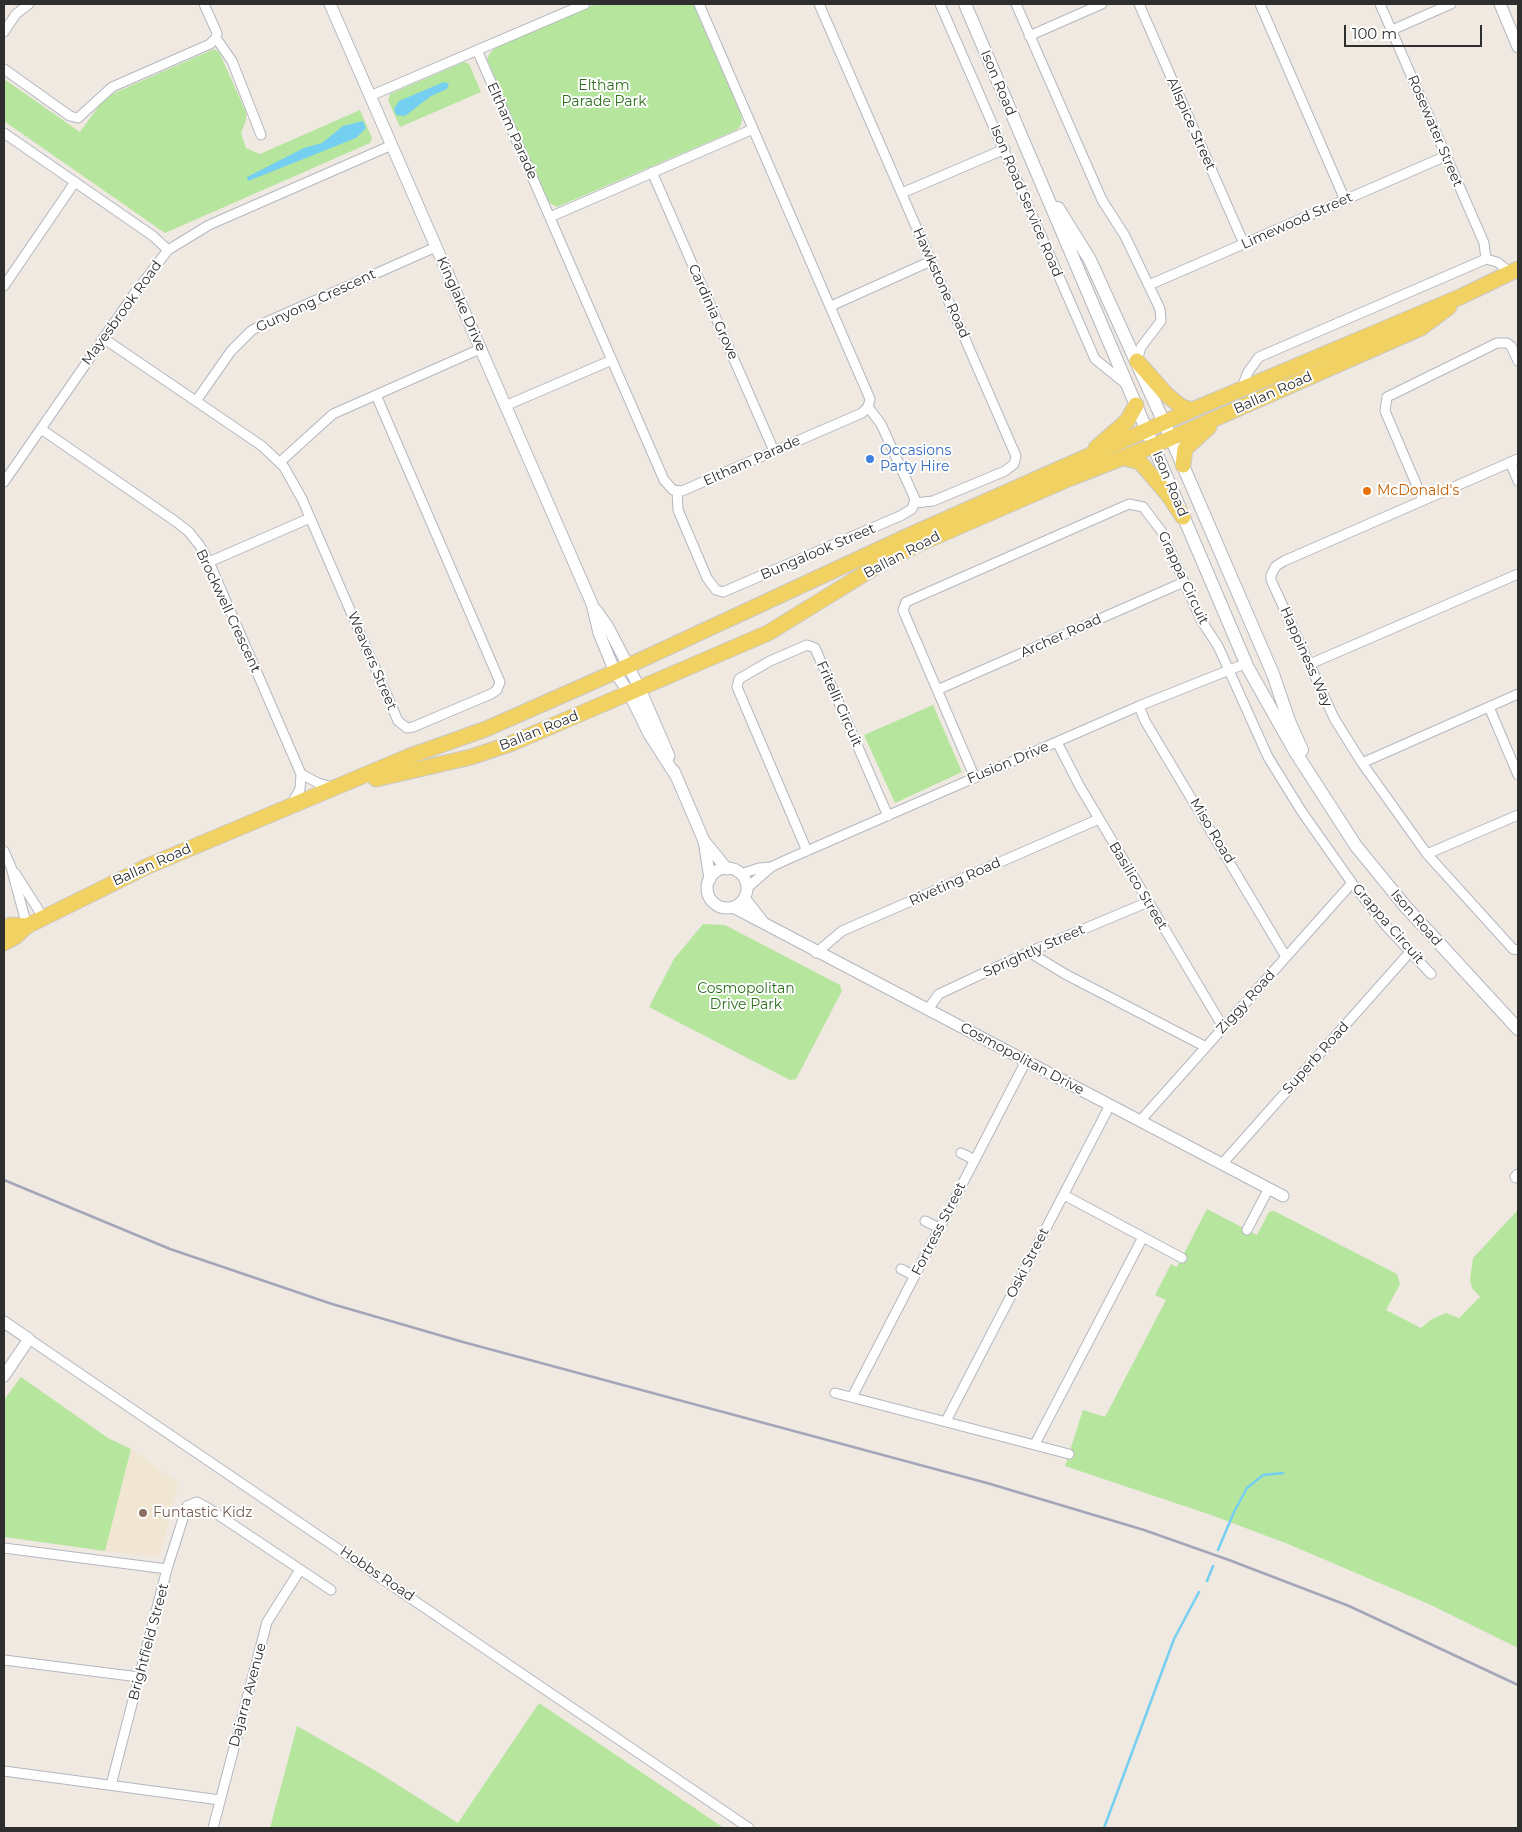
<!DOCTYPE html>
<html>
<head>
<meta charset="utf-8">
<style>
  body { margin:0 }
  #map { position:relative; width:1522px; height:1832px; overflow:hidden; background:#efe9e1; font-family:Montserrat,sans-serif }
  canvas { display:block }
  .frame { position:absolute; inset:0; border:5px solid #2e2e2e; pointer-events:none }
  .scale { position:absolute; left:1344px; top:25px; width:138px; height:22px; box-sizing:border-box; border:2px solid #2e2e2e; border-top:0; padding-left:6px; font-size:15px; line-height:18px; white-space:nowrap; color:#2e2e2e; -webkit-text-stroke:4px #fff; paint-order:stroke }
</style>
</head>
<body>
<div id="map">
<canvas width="1522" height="1832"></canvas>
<div class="frame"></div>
<div class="scale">100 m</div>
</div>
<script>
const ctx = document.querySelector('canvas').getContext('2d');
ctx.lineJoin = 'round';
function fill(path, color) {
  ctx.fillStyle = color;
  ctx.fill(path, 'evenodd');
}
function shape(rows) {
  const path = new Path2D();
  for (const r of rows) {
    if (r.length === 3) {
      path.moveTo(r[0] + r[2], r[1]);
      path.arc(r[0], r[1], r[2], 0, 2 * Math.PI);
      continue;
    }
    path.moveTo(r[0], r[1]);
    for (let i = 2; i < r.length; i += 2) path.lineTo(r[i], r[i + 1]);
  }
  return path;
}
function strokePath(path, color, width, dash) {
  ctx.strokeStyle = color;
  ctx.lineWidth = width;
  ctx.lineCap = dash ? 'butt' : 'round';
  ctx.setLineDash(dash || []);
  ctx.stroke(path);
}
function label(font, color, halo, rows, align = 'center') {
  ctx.font = font + ' Montserrat,sans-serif';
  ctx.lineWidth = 4;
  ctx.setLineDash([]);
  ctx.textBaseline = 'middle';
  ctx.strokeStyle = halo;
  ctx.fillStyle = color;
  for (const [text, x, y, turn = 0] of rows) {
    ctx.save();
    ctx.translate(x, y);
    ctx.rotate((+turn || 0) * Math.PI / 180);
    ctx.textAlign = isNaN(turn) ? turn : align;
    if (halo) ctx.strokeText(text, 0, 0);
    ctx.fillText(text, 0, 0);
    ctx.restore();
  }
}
const education = shape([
  [131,1449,178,1483,161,1553,156,1556,105,1551]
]);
const green = shape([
  [596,4,693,4,741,114,742,121,739,128,734,131,557,207,551,204,546,198,487,59,490,53,495,48],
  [214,49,219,52,246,112,246,120,241,133,246,148,260,154,360,110,372,138,370,143,165,233,4,121,4,79,80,132,101,103,112,94],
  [464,62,469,64,481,92,400,127,388,100,390,94],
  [933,705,962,772,895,803,864,735],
  [703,924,725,925,840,985,842,991,796,1079,790,1080,649,1007,674,959],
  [1207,1209,1257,1235,1269,1212,1274,1211,1397,1274,1400,1284,1386,1310,1421,1328,1432,1319,1446,1313,1459,1318,1480,1297,1472,1288,1470,1280,1473,1258,1518,1210,1518,1648,1431,1605,1288,1544,1211,1515,1065,1466,1083,1410,1105,1417,1166,1300,1155,1295,1171,1264,1177,1267],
  [21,1377,108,1438,131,1449,105,1551,4,1537,4,1400],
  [539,1703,724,1828,270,1828,297,1726,376,1771,458,1823]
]);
const water = shape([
  [444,82,449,84,447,89,431,96,405,116,396,115,394,109,399,101],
  [363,121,366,128,356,138,248,181,247,177,304,148,322,143,343,126]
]);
const stream = shape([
  [1218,1550,1234,1512,1247,1488,1263,1475,1283,1473],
  [1207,1581,1213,1566],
  [1104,1828,1174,1639,1199,1592]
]);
const minor = shape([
  [204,4,217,33,216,38,232,61,261,135],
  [819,4,1016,456,1014,464,1005,471,933,501,915,503],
  [940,4,1095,359,1126,384],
  [1016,4,1102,200,1125,236,1160,309,1161,321,1141,347,1137,361],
  [1139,4,1244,244],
  [1260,4,1345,200],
  [1380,4,1484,243,1486,259],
  [1392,30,1451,4],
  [4,32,16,14,29,4],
  [1029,36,1102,4],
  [477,50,664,480,673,490,682,491,862,413,868,407,870,399,699,4],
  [4,69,70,116,78,118,112,87,210,44,216,38],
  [370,96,585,4],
  [4,133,153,236,168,250],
  [652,172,774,451],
  [902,193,1005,149],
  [550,217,753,129],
  [1149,285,1446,156],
  [4,286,75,182],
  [831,306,931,261],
  [103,338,262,446,284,467,302,499,398,721,407,728,413,727,491,694,497,690,500,682,376,395],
  [1241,390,1248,372,1259,357,1486,259,1497,262,1511,273],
  [196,401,231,351,251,331,264,323,436,247],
  [505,406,612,360],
  [41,429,175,521,189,532,200,546,209,562,301,774,300,789,292,803],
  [1518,459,1284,561,1276,566,1271,575,1271,580,1334,718,1362,763,1427,854,1513,949,1518,950],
  [280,462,333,414,480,349],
  [1510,462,1518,481],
  [4,482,137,290,168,250,209,225,392,145],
  [677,491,678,510,707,578,716,590,723,592,900,516,912,509,915,499,881,424,868,407],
  [1423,500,1385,411,1387,397,1497,343,1507,343,1511,346,1518,361],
  [209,562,310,518],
  [1310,664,1518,574],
  [937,690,1184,582],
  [1139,706,1145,721,1286,957],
  [1489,707,1518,775],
  [1057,742,1079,785,1223,1027],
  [1362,763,1518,694],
  [301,774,318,783,333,787],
  [975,778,905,615,903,610,906,602,1129,504,1143,507,1162,532,1201,620,1218,646,1268,757,1302,812,1352,883,1386,926,1431,974],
  [4,851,11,867,27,926],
  [807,851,737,687,739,679,770,661,807,645,815,648,888,816],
  [1427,854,1518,815],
  [15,873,43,917],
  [741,874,759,868,771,867],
  [747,888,771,867,786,860,1139,706,1247,663],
  [1029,952,1065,974,1206,1047],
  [816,953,842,931,1099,819],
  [928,1009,939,994,1029,952,1148,902],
  [1140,1121,1352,883],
  [961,1153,975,1160],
  [1222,1164,1410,952],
  [1064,1195,1182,1258],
  [925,1221,939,1228],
  [1247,1230,1269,1188],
  [901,1269,915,1276],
  [29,1339,749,1828],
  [835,1393,1069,1454],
  [852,1397,1026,1061],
  [946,1421,1110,1105],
  [1035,1444,1143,1237],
  [4,1548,167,1569],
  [4,1660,139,1677],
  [4,1771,220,1800],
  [111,1785,167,1569,187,1506,197,1502,208,1508,331,1590],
  [213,1828,267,1622,300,1570]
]);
const tertiary = shape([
  [330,4,592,604,599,633,615,672,629,693,649,734,676,776],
  [1500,4,1518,47],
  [596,610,608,627,640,689,669,756],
  [674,771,704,841,710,879],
  [705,842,727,869],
  [727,888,20],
  [744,898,762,921],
  [733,907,1283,1196],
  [1516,1177,1518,1175],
  [4,1322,29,1339,4,1376]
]);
const secondary = shape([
  [965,4,1248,668,1296,753,1356,846,1405,906,1518,1029],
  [1058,208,1090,260,1171,438,1273,674,1289,721,1302,750]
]);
const primary = shape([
  [1137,361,1167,395,1182,407,1192,410],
  [1096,448,1127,421,1136,405],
  [1125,458,1140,462,1169,496,1183,517],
  [1183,465,1185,449,1209,427],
  [376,779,471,757,510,744,768,633,885,561,921,543,1068,479,1153,446,1421,328,1449,307],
  [4,929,11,925,27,926],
  [4,943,15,937,27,926,148,866,410,756,486,729,615,672,910,535,1192,410,1460,297,1518,269]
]);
const rail = shape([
  [4,1180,170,1249,332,1304,463,1342,987,1483,1144,1530,1229,1560,1349,1606,1518,1685]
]);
const markers = [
  [870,459,5,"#3f7fe0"],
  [1367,491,5,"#e8710a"],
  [143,1513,5,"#8d6e63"]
];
const streetNames = [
  ["Ison Road",998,83,67],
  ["Allspice Street",1191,124,66],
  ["Eltham Parade",512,131,66],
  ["Rosewater Street",1435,131,67],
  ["Ison Road Service Road",1026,201,67],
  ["Limewood Street",1297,221,-24],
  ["Hawkstone Road",941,283,66],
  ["Gunyong Crescent",316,301,-25],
  ["Kinglake Drive",461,304,66],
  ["Cardinia Grove",713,312,66],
  ["Mayesbrook Road",122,313,-54],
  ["Ballan Road",1273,393,-24],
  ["Eltham Parade",752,461,-24],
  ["Ison Road",1170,484,67],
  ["Bungalook Street",818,552,-23],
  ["Ballan Road",902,555,-28],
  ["Grappa Circuit",1183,578,65],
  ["Brockwell Crescent",228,611,65],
  ["Archer Road",1061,636,-24],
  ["Happiness Way",1306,657,66],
  ["Weavers Street",372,661,67],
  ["Fritelli Circuit",839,704,66],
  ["Ballan Road",539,731,-22],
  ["Fusion Drive",1008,763,-23],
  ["Miso Road",1212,831,59],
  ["Ballan Road",152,865,-24],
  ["Riveting Road",955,882,-24],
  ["Basilico Street",1138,886,59],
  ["Ison Road",1416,918,49],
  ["Grappa Circuit",1388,924,49],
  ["Sprightly Street",1034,951,-24],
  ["Ziggy Road",1246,1002,-48],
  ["Superb Road",1316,1058,-48],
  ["Cosmopolitan Drive",1022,1059,28],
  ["Fortress Street",939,1229,-63],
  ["Oski Street",1028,1263,-63],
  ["Hobbs Road",377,1574,34],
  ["Brightfield Street",149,1642,-75],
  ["Dajarra Avenue",248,1695,-75]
];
const parkNames = [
  ["Eltham",604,86],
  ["Parade Park",604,102],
  ["Cosmopolitan",746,989],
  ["Drive Park",746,1005]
];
const shopNames = [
  ["Occasions",880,451],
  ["Party Hire",880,467]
];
const foodNames = [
  ["McDonald's",1377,491]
];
const educationNames = [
  ["Funtastic Kidz",153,1513]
];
fill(education, '#f0e6d1');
fill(green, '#b6e59e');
fill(water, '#75cff0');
strokePath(stream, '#75cff0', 2.5);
strokePath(minor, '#b4b7c1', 11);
strokePath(tertiary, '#b4b7c1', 13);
strokePath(secondary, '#b4b7c1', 14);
strokePath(primary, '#c9c9c9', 17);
strokePath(minor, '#fff', 9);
strokePath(tertiary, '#fff', 11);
strokePath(secondary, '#fff', 12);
strokePath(primary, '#f2d163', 15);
strokePath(rail, '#a3a6b8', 2.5);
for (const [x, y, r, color] of markers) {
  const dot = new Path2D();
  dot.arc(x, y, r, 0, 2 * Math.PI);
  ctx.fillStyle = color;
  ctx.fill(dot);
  strokePath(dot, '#fff', 2);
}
label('14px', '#2e2e2e', '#fff', streetNames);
label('14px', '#2c6e1b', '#fff', parkNames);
label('14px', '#366cbe', '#fff', shopNames, 'left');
label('14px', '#c56008', '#fff', foodNames, 'left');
label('14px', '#785e54', '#fff', educationNames, 'left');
</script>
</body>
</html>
